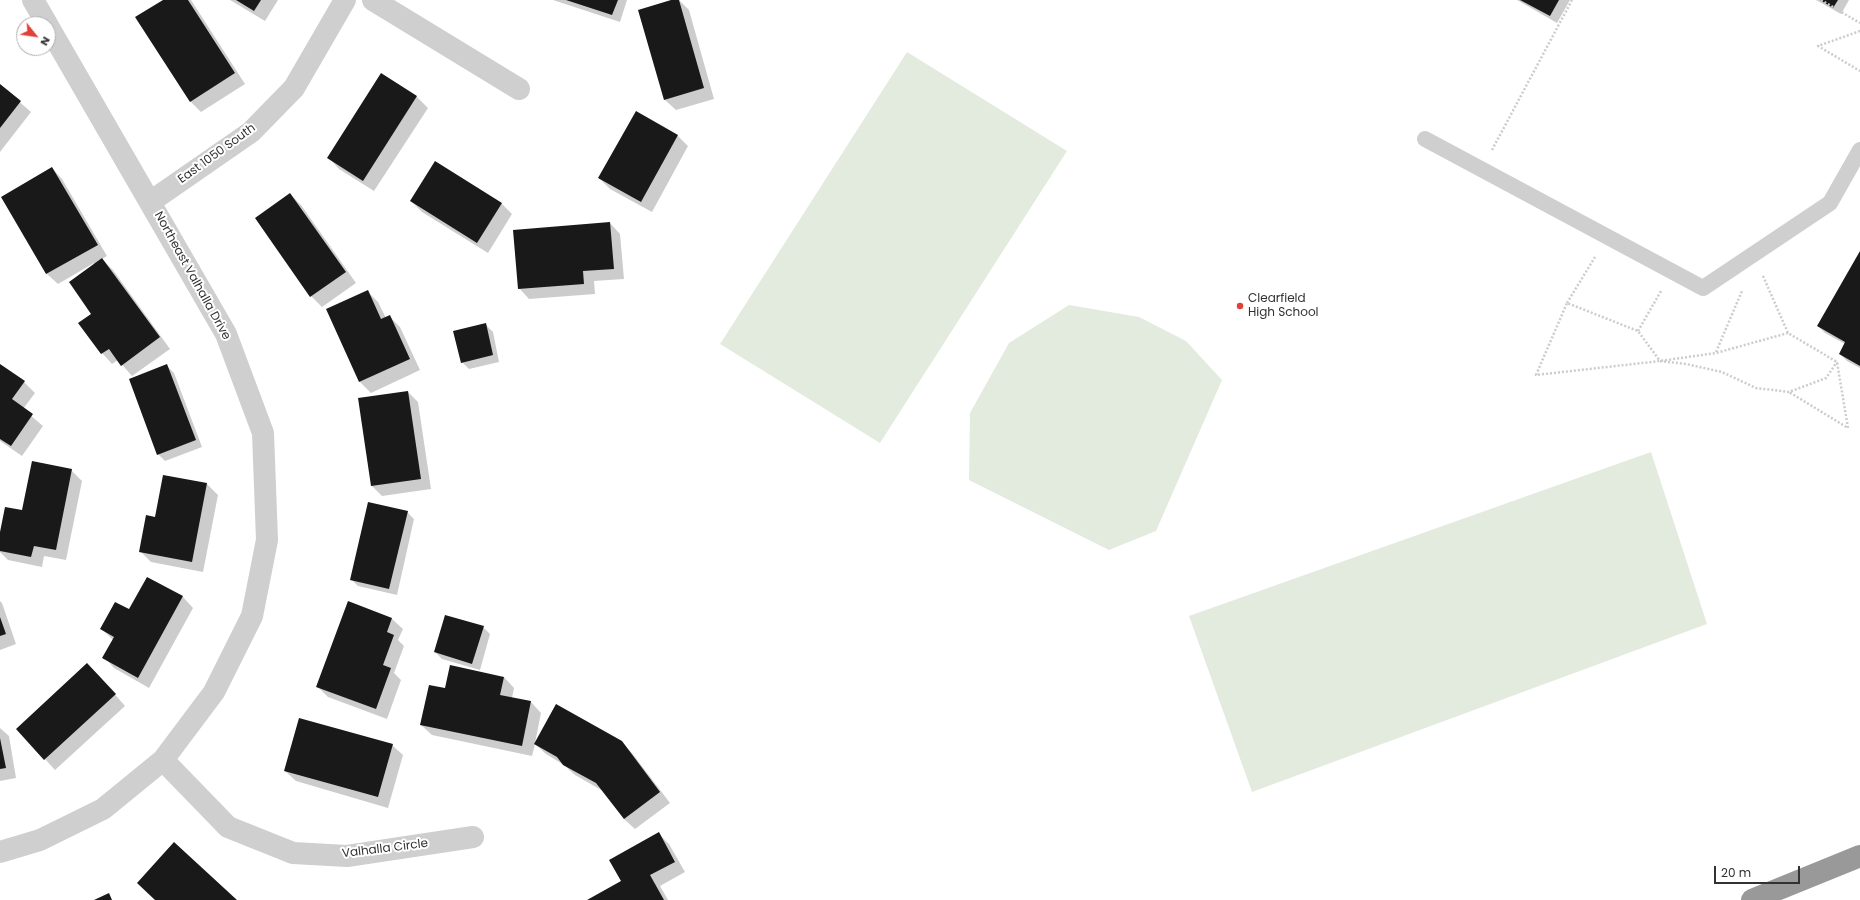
<!DOCTYPE html>
<html>
<head>
<meta charset="utf-8">
<style>
  body { margin:0 }
  #map { position:relative; width:1860px; height:900px; overflow:hidden; background:#fff; font-family:Poppins,sans-serif }
  canvas { display:block }
  .north { position:absolute; left:16px; top:16px; width:40px; height:40px; box-sizing:border-box; background:#fff; border:1px solid #adadad; border-radius:50%; rotate:120deg; font-size:11px; font-weight:700; line-height:16px; text-align:center; color:#323232 }
  .north::after { content:''; display:block; margin:auto; width:14px; height:18px; background:#e1403b; clip-path:polygon(50% 0,100% 100%,50% 72%,0 100%) }
  .scale { position:absolute; left:1714px; top:866px; width:86px; height:18px; box-sizing:border-box; border:2px solid #323232; border-top:0; padding-left:5px; font-size:12px; line-height:14px; white-space:nowrap; color:#323232; -webkit-text-stroke:3px #fff; paint-order:stroke }
</style>
</head>
<body>
<div id="map">
<canvas width="1860" height="900"></canvas>
<div class="north">N</div>
<div class="scale">20 m</div>
</div>
<script>
const ctx = document.querySelector('canvas').getContext('2d');
ctx.lineJoin = 'round';
function fill(path, color) {
  ctx.fillStyle = color;
  ctx.fill(path, 'evenodd');
}
function shape(rows) {
  const path = new Path2D();
  for (const r of rows) {
    path.moveTo(r[0], r[1]);
    for (let i = 2; i < r.length; i += 2) path.lineTo(r[i], r[i + 1]);
  }
  return path;
}
function strokePath(path, color, width, dash) {
  ctx.strokeStyle = color;
  ctx.lineWidth = width;
  ctx.lineCap = dash ? 'butt' : 'round';
  ctx.setLineDash(dash || []);
  ctx.stroke(path);
}
function label(font, color, halo, rows, align = 'center') {
  ctx.font = font + ' Poppins,sans-serif';
  ctx.lineWidth = 4;
  ctx.setLineDash([]);
  ctx.textBaseline = 'middle';
  ctx.strokeStyle = halo;
  ctx.fillStyle = color;
  for (const [text, x, y, turn = 0] of rows) {
    ctx.save();
    ctx.translate(x, y);
    ctx.rotate((+turn || 0) * Math.PI / 180);
    ctx.textAlign = isNaN(turn) ? turn : align;
    if (halo) ctx.strokeText(text, 0, 0);
    ctx.fillText(text, 0, 0);
    ctx.restore();
  }
}
const green = shape([
  [907,52,1067,151,880,443,720,344],
  [1069,305,1139,317,1186,341,1222,380,1156,531,1109,550,969,480,970,413,1009,343],
  [1651,452,1707,624,1252,792,1189,616]
]);
const shadow = shape([
  [164,0,191,0,245,84,201,112,191,102,137,18],
  [230,0,278,0,265,21],
  [553,0,627,0,620,22],
  [675,0,679,0,689,10,714,99,676,110,665,100],
  [1517,0,1570,0,1557,23],
  [1816,0,1849,0,1841,14],
  [382,75,417,97,428,108,374,191,339,169,329,158],
  [0,85,31,112,0,152],
  [636,112,678,136,688,146,652,212,610,189,599,178],
  [52,168,62,179,107,256,102,259,113,270,170,349,132,376,118,360,112,364,102,353,93,314,94,263,58,284,47,274,2,197],
  [290,194,301,205,356,283,322,307,311,296,256,218],
  [411,201,501,203,512,214,488,253,422,212],
  [610,223,620,234,624,279,594,281,595,294,529,299,519,288],
  [1860,253,1860,368,1847,361,1840,354,1845,344,1825,333,1818,326],
  [367,291,378,302,386,318,390,317,400,327,420,370,371,393,360,382,327,310],
  [485,324,493,332,499,362,469,369,462,362],
  [166,365,174,373,202,447,165,461,158,454],
  [0,366,24,382,35,393,23,409,43,426,22,456,0,441],
  [408,392,418,402,431,489,382,496,372,486],
  [71,470,82,481,66,560,44,556,42,567,8,560,0,552,0,537,23,511],
  [164,476,207,484,218,495,203,572,151,562,140,551,155,518],
  [407,512,414,519,397,595,358,586,351,579],
  [148,578,183,597,193,608,149,688,114,668,104,657,113,640,102,629,129,611],
  [0,601,2,603,16,644,0,650],
  [349,602,392,619,403,629,398,640,404,646,394,673,401,680,387,719,328,697,317,686],
  [483,627,490,634,480,670,442,659,435,652],
  [98,675,125,706,55,770,45,759],
  [504,677,514,688,512,698,531,702,541,713,535,743,621,742,632,753,670,803,635,829,624,819,603,791,575,775,564,765,546,754,535,744,532,756,432,735,421,725,445,689],
  [0,728,9,736,16,778,0,781],
  [392,745,403,755,388,808,296,781,285,771],
  [659,834,669,844,685,872,660,886,668,900,589,900,622,881]
]);
const building = shape([
  [163,0,188,0,235,73,190,102,135,17],
  [236,0,261,0,254,11],
  [566,0,618,0,612,15],
  [671,0,679,0,704,88,664,100,638,10],
  [1520,0,1559,0,1550,16],
  [1820,0,1838,0,1833,8],
  [381,73,417,96,363,181,327,158],
  [0,84,21,101,0,128],
  [636,111,678,135,641,202,598,178],
  [435,161,502,203,477,243,410,201],
  [52,167,98,245,46,274,1,197],
  [290,193,346,272,310,297,255,218],
  [610,222,614,269,583,271,584,284,518,289,513,230],
  [1860,251,1860,366,1839,354,1845,342,1817,326],
  [102,258,160,337,121,366,109,349,101,354,78,323,91,314,69,282],
  [368,290,381,319,390,315,410,359,359,382,326,309],
  [486,323,493,355,461,363,453,331],
  [0,364,25,381,12,399,33,414,11,446,0,439],
  [167,364,196,440,157,455,129,379],
  [408,391,421,479,371,486,358,398],
  [32,461,72,469,56,550,34,546,31,557,0,551,0,532,5,507,22,510],
  [163,475,207,483,192,562,139,552,146,515,155,517],
  [368,502,408,511,389,589,350,580],
  [147,577,183,596,138,678,102,658,114,637,100,629,115,602,129,609],
  [348,601,392,618,387,632,394,635,383,665,391,668,376,709,316,687],
  [445,615,484,626,472,664,434,652],
  [0,617,6,634,0,636],
  [87,663,116,694,44,760,16,729],
  [450,665,504,677,500,695,531,701,522,746,420,725,429,685,445,688],
  [556,704,622,741,660,792,624,819,596,783,563,765,557,757,534,744],
  [299,718,393,744,378,797,284,771],
  [0,738,6,768,0,769],
  [659,832,675,862,650,875,664,900,587,900,621,881,609,860],
  [174,842,237,900,155,900,137,883],
  [109,893,112,900,94,900]
]);
const path = shape([
  [1821,0,1860,23],
  [1860,31,1818,46,1860,71],
  [1492,150,1572,0],
  [1763,276,1788,333,1837,362,1848,428,1789,392],
  [1567,303,1595,257],
  [1638,331,1661,291],
  [1788,333,1716,353,1660,361,1536,375,1567,303,1638,331,1660,361,1686,364,1722,372,1756,388,1789,392,1826,378,1837,362],
  [1716,352,1742,291]
]);
const lane = shape([
  [1425,139,1703,288,1830,203,1860,150]
]);
const street = shape([
  [33,0,47,24],
  [373,0,519,89],
  [150,202,251,132,294,88,345,0],
  [163,760,228,827,293,853,347,856,473,837],
  [0,852,40,840,103,809,163,760,214,692,252,616,267,540,263,433,226,334,48,26]
]);
const highway = shape([
  [1752,900,1860,856]
]);
const markers = [
  [1240,306,4,"#e1403b"]
];
const streetNames = [
  ["East 1050 South",217,154,-36],
  ["Northeast Valhalla Drive",192,276,61],
  ["Valhalla Circle",385,849,-7]
];
const poiNames = [
  ["Clearfield",1248,299],
  ["High School",1248,313]
];
fill(green, '#e3ebde');
fill(shadow, '#0003');
fill(building, '#191919');
strokePath(path, '#ccc', 2.5, [2, 2]);
strokePath(lane, '#cfcfcf', 16);
strokePath(street, '#cfcfcf', 22);
strokePath(highway, '#999', 22);
for (const [x, y, r, color] of markers) {
  const dot = new Path2D();
  dot.arc(x, y, r, 0, 2 * Math.PI);
  ctx.fillStyle = color;
  ctx.fill(dot);
  strokePath(dot, '#fff', 1.5);
}
label('12px', '#323232', '#fff', streetNames);
label('12px', '#323232', '#fff', poiNames, 'left');
</script>
</body>
</html>
